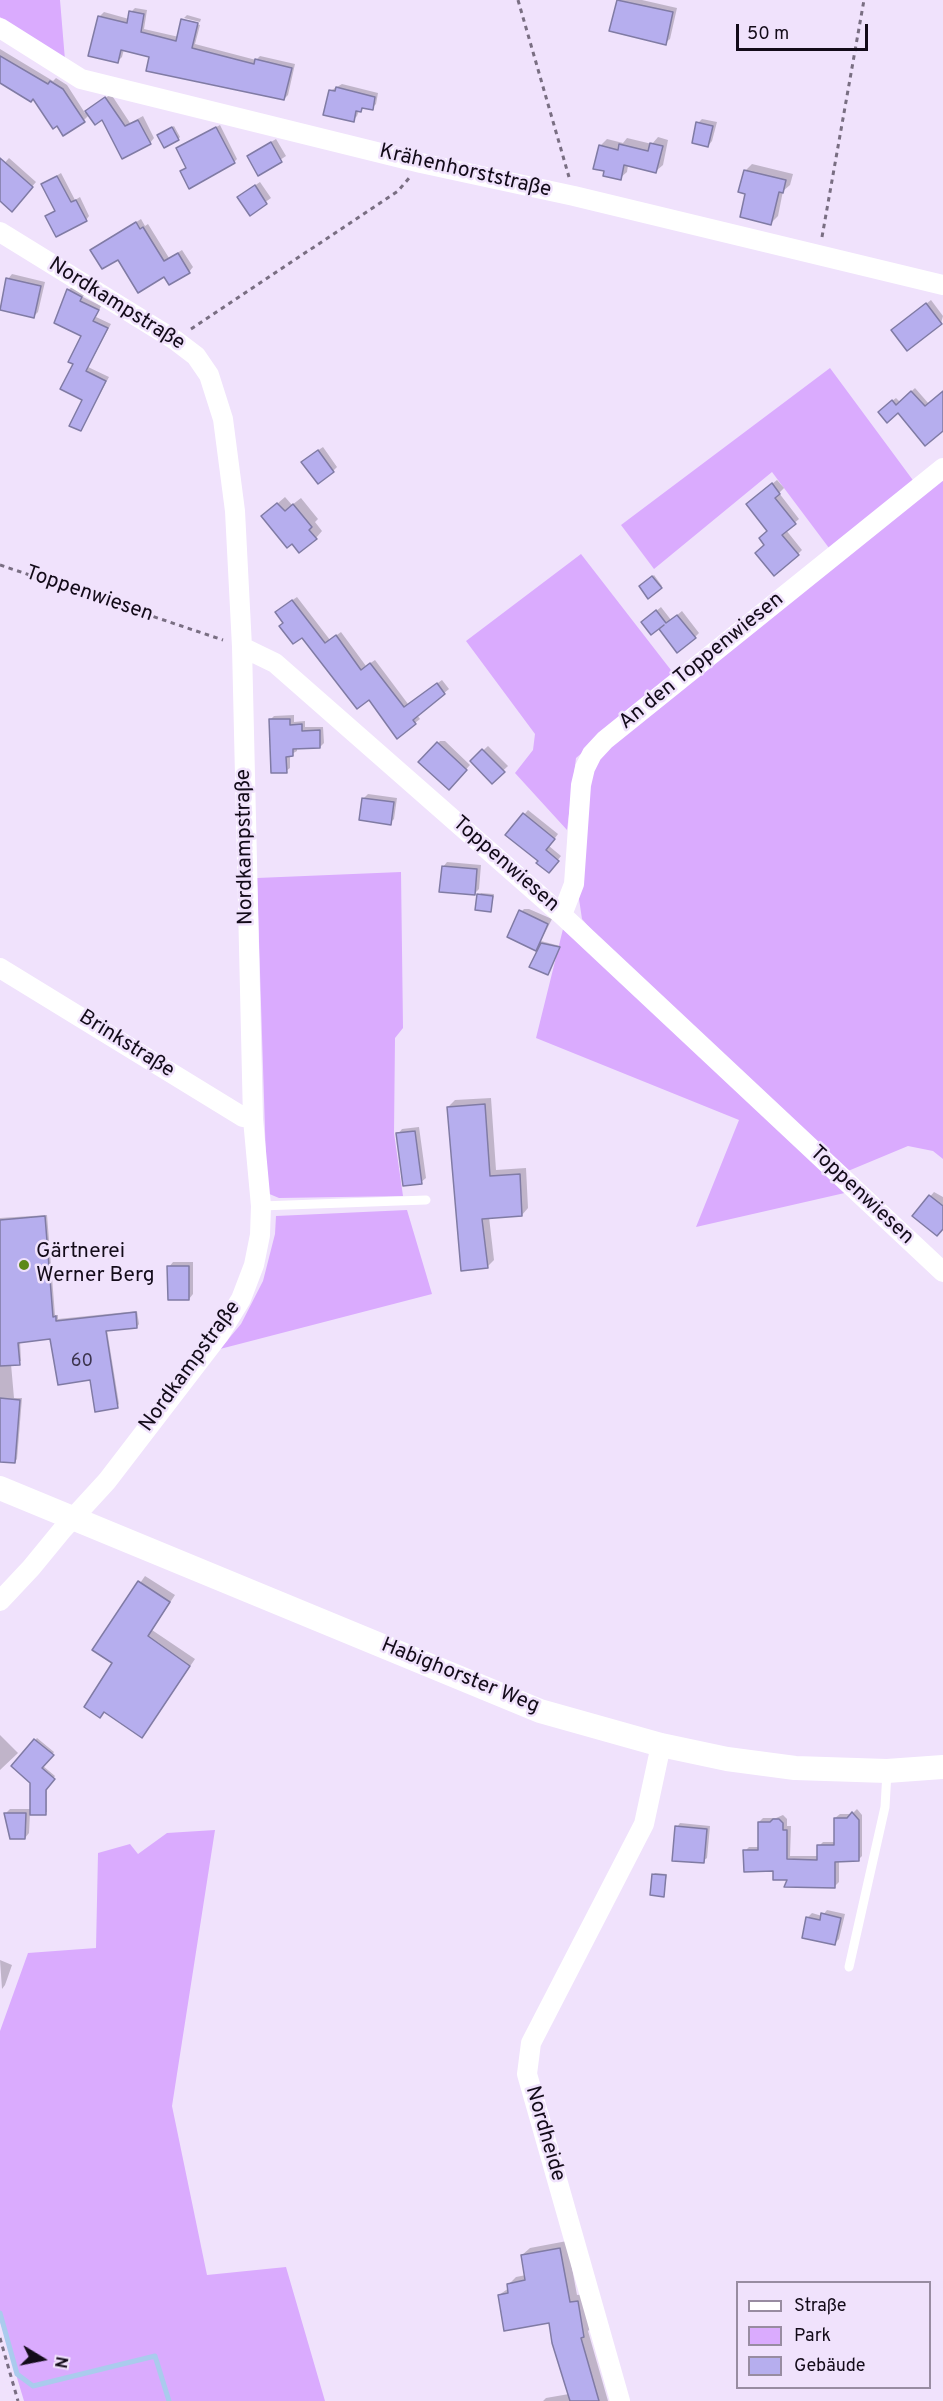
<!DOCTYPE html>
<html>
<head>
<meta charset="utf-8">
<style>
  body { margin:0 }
  #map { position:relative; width:943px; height:2401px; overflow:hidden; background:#f0e2fc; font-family:Overpass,sans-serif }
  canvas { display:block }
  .legend { position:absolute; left:736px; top:2281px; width:195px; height:108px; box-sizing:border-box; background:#f0e2fc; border:2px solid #988ca1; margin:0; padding:8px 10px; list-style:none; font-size:18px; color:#130b19 }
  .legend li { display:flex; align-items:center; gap:12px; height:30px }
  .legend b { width:30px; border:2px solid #988ca1 }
  .north { position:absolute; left:12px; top:2329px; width:60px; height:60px; -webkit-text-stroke:4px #f0e2fc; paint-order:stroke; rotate:100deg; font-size:16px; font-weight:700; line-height:24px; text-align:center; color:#130b19 }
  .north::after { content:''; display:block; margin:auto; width:21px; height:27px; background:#130b19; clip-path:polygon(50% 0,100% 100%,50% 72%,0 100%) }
  .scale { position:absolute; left:736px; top:24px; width:132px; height:27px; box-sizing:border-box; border:3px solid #130b19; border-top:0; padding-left:8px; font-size:18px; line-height:21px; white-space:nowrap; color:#130b19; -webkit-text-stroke:4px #f0e2fc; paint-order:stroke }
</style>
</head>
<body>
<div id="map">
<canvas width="943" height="2401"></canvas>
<ul class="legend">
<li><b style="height:8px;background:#fff"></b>Straße</li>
<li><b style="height:16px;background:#daabfe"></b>Park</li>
<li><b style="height:16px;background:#b6aeee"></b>Gebäude</li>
</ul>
<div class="north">N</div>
<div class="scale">50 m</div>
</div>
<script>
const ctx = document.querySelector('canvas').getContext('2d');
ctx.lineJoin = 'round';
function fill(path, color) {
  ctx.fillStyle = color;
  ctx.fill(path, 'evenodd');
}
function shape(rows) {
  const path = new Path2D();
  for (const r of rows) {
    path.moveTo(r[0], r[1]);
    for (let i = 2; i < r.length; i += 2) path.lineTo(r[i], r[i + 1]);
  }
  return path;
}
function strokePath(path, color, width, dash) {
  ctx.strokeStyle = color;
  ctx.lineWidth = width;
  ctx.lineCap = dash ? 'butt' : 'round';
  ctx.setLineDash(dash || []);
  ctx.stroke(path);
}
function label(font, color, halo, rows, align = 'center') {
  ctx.font = font + ' Overpass,sans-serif';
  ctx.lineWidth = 5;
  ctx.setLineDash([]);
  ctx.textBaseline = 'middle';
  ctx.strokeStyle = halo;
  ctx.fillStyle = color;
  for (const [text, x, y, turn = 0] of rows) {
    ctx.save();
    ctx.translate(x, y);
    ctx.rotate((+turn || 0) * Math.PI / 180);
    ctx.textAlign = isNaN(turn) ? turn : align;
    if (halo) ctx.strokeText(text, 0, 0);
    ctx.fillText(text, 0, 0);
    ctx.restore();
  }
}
const green = shape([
  [0,0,60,0,65,60,0,17],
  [830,368,915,483,829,548,772,472,654,569,621,525],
  [943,477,943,1159,933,1151,908,1146,848,1171,603,943,582,919,579,899,587,786,595,762,620,738],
  [581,554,674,674,576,758,567,830,515,773,533,750,535,734,466,641],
  [401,872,403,1028,395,1038,394,1133,403,1196,279,1198,267,1193,257,878],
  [563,929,849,1192,696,1227,739,1120,536,1038],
  [407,1210,432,1294,220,1349,241,1324,263,1281,275,1234,276,1216],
  [215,1830,172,2106,207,2275,286,2267,325,2401,24,2401,0,2321,0,2031,28,1953,96,1948,98,1853,130,1844,138,1854,167,1833]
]);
const shadow = shape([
  [619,0,642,0,677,8,670,39,665,43,611,30],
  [135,8,147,10,144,29,179,37,183,19,183,21,200,25,195,44,256,60,260,56,295,64,288,95,284,99,124,49,122,57,118,61,100,16,104,12,129,19,131,12],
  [187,15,201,19,200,22,184,18],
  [0,49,53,81,56,78,67,85,85,113,111,94,130,123,143,116,154,138,150,143,103,118,89,115,84,120,0,81],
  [342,84,378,93,376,104,372,108,364,107,359,110,357,116,353,120,330,91],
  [702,119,717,122,712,141,708,146,698,123],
  [220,125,237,159,234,162,182,172,188,167,178,148],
  [174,126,180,137,178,139,161,134],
  [658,137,668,140,663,165,656,171,628,165,627,172,620,178,600,146,607,139,623,143,627,138,652,144],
  [276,139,286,156,259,174,248,156],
  [9,158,36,182,16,205,0,199,0,168],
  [752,164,793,174,790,185,783,191,778,216,771,223,747,192,745,171],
  [61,173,75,200,80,197,89,216,86,220,47,216,57,209,43,184],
  [260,182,271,198,250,213,244,193],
  [141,219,145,226,148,224,169,258,182,250,193,267,189,272,165,275,92,250],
  [12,274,45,282,38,312,34,316,8,279],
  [72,287,85,293,83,297,101,306,96,317,111,324,88,367,109,377,81,430,84,399,75,363,83,335,68,290],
  [931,300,943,316,941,323,898,326],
  [915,388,929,404,943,392,943,429,898,411,883,408,896,398,900,402],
  [323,447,337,467,333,471,307,458],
  [777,480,784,488,779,493,799,519,786,530,802,550,798,554,766,545,769,531,752,500],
  [285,497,292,505,301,498,318,519,315,522,322,531,316,538,270,510],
  [654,575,662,586,649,597,641,586],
  [297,597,330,640,341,632,366,666,375,660,408,704,442,680,449,689,417,715,420,719,398,736,370,698,302,635,285,622,281,608],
  [661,607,671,620,682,611,699,633,695,637,648,618],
  [294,715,294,722,305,721,305,727,323,727,324,743,320,747,297,747,297,751,290,755,290,768,286,771,270,720,274,716],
  [440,741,445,741,470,765,449,788,420,762],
  [488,746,508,766,492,781,472,761],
  [368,794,397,798,394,819,390,823,364,798],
  [528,810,558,834,549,846,561,856,552,867,540,861,507,835],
  [447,862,481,865,479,889,474,894,443,867],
  [481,893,494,894,491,910,479,895],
  [524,909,529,909,552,919,541,941,560,946,549,972,531,966,542,942,535,949,520,913],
  [491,1098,496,1170,526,1168,528,1208,522,1215,489,1217,494,1260,488,1266,448,1107,455,1100],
  [419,1127,426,1178,421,1182,398,1134,402,1129],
  [934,1192,943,1197,943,1228,914,1215],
  [47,1215,55,1315,58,1315,58,1319,137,1311,139,1324,137,1327,107,1330,119,1404,117,1406,51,1337,20,1341,21,1361,11,1364,14,1398,22,1398,17,1459,15,1462,0,1460,0,1218],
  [173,1262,193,1262,193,1294,189,1299,169,1267],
  [145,1576,175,1595,152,1630,195,1659,147,1730,114,1663,94,1649],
  [0,1735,18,1753,0,1770],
  [37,1738,54,1752,43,1766,55,1776,47,1786,47,1812,30,1813,29,1833,25,1838,6,1813,10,1809,31,1809,31,1782,13,1766],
  [857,1809,862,1815,862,1856,858,1860,839,1860,839,1882,835,1886,789,1879,745,1851,749,1847,759,1847,759,1822,763,1818,776,1818,783,1815,787,1819,787,1826,791,1826,790,1856,819,1856,819,1846,823,1842,836,1842,835,1818,840,1814,852,1814],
  [680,1823,710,1826,707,1858,703,1861,677,1827],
  [655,1873,667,1874,663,1895,654,1874],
  [827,1910,845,1914,839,1939,834,1944,807,1918,812,1913,822,1916],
  [0,1960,12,1965,5,1985,2,1989],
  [567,2241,577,2295,585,2294,591,2328,588,2331,608,2401,543,2401,546,2398,569,2394,550,2322,499,2295,509,2288,509,2284,516,2277,526,2275,522,2255,530,2248]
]);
const stream = shape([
  [0,2313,17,2374,33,2386,155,2356,169,2401]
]);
const building = shape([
  [617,0,673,12,666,45,609,31,617,0],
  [129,11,144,14,141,32,176,41,181,19,198,23,192,48,254,64,255,59,292,68,284,100,146,71,149,57,121,50,118,63,88,56,98,16,127,23,129,11],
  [0,56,48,84,50,81,63,89,85,122,63,136,57,126,53,129,33,99,31,102,0,83,0,56],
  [336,87,375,97,373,110,362,108,361,112,356,111,354,122,323,115,329,90,335,91,336,87],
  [105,97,125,126,138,120,151,144,122,159,102,120,95,125,85,111,105,97],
  [696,122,713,126,708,147,692,143,696,122],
  [172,127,179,140,164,148,157,135,172,127],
  [216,127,235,163,189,189,180,171,186,168,176,148,216,127],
  [271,142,282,162,258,176,247,156,271,142],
  [650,143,663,146,656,173,624,165,621,180,603,176,604,171,593,169,599,145,618,150,619,144,648,151,650,143],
  [0,158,33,187,12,212,0,201,0,158],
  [744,170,786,180,783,193,779,192,771,225,740,217,745,194,738,192,744,170],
  [57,176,71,202,76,200,87,221,56,237,45,216,55,211,41,184,57,176],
  [255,185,267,204,250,216,237,197,255,185],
  [136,222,140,229,143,227,164,261,178,253,190,273,169,285,164,277,138,293,118,260,102,269,90,250,136,222],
  [6,278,41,286,34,318,0,310,6,278],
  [67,289,82,297,80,301,99,310,93,321,108,328,86,371,106,381,81,431,69,426,82,400,60,389,73,364,68,362,81,336,54,323,67,289],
  [926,303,942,324,907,351,891,330,926,303],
  [911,391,925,406,943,391,943,431,925,446,898,413,887,423,878,412,892,400,896,405,911,391],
  [318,450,334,472,318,484,301,462,318,450],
  [772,483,780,494,775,498,796,524,782,535,799,555,774,576,755,553,764,545,759,538,767,531,746,504,772,483],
  [277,503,285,511,293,504,312,527,309,530,317,539,299,553,292,544,287,548,261,516,277,503],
  [652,576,662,588,648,599,639,586,652,576],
  [292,600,325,643,336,635,361,670,370,663,404,707,437,683,445,694,413,720,416,724,397,739,369,700,357,709,302,638,293,644,279,626,283,623,275,612,292,600],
  [656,610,666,623,677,615,696,638,677,653,659,629,664,625,651,635,641,622,656,610],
  [269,719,290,719,290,725,302,724,302,731,320,730,320,748,293,749,293,756,286,757,287,773,271,773,269,719],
  [437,742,467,770,449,790,418,762,437,742],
  [482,749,505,772,492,784,470,761,482,749],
  [362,798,394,802,391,825,359,820,362,798],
  [523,813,555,839,546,850,559,861,549,873,536,863,538,861,505,835,523,813],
  [442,866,477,869,475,895,439,892,442,866],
  [477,894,493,896,491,912,475,910,477,894],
  [519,910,548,924,536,951,507,937,519,910],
  [541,943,560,947,548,975,529,967,541,943],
  [485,1104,490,1176,520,1174,522,1216,482,1219,488,1268,461,1271,447,1107,485,1104],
  [415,1131,422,1184,403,1186,396,1133,415,1131],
  [929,1195,943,1206,943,1229,937,1236,912,1216,929,1195],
  [45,1216,53,1317,56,1316,56,1321,136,1312,137,1328,106,1331,118,1408,95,1412,90,1380,58,1385,50,1339,18,1343,20,1365,0,1366,0,1220,45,1216],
  [167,1266,189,1266,189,1300,168,1300,167,1266],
  [0,1398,20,1400,15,1463,0,1462,0,1398],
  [138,1581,170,1602,148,1636,190,1666,142,1738,104,1712,100,1718,84,1707,112,1663,92,1650,138,1581],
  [34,1739,54,1755,42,1768,55,1779,46,1790,46,1815,30,1815,30,1783,11,1766,34,1739],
  [852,1812,859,1820,859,1861,835,1862,835,1888,784,1887,787,1880,773,1880,773,1871,744,1872,743,1850,758,1850,758,1822,770,1822,773,1819,779,1819,783,1823,783,1830,787,1830,787,1859,817,1860,817,1845,834,1845,834,1818,847,1818,852,1812],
  [4,1813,26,1813,25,1839,10,1839,4,1813],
  [675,1826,707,1829,704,1863,672,1861,675,1826],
  [652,1874,666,1875,664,1897,650,1895,652,1874],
  [821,1913,841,1918,835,1945,802,1938,806,1917,820,1920,821,1913],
  [560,2248,570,2302,578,2301,584,2337,581,2338,599,2401,570,2401,552,2343,549,2323,504,2331,498,2295,508,2293,507,2284,525,2280,521,2255,560,2248]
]);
const path = shape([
  [518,0,569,177],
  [822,237,864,0],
  [191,329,398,191,410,177],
  [0,565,223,640],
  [0,2338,18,2401]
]);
const service = shape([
  [261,1206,426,1200],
  [849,1967,885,1807,887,1772]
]);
const minor = shape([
  [0,28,81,79,421,163,574,196,943,285],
  [0,232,175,340,196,356,209,375,223,419,235,511,242,647,253,1119,261,1206,260,1235,254,1265,241,1299,219,1335,107,1481,63,1529,31,1568,0,1601],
  [242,647,275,663,562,915,943,1272],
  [562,915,574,884,581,785,585,768,592,754,605,740,943,468],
  [0,968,243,1117,253,1119],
  [620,2401,527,2074,531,2043,644,1824,661,1745]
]);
const tertiary = shape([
  [0,1488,540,1711,661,1745,727,1759,795,1768,887,1771,943,1767]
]);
const markers = [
  [24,1265,6,"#5c8817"]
];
const numberNames = [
  ["60",82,1362]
];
const streetNames = [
  ["Krähenhorststraße",465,172,13],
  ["Nordkampstraße",116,305,32],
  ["Toppenwiesen",89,595,19],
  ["An den Toppenwiesen",702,662,-39],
  ["Nordkampstraße",246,847,-91],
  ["Toppenwiesen",505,865,41],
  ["Brinkstraße",126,1045,32],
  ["Toppenwiesen",861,1196,43],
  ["Nordkampstraße",191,1367,-54],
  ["Habighorster Weg",460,1677,22],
  ["Nordheide",544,2134,74]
];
const poiNames = [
  ["Gärtnerei",36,1253],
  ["Werner Berg",36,1277]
];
fill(green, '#daabfe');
fill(shadow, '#0003');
strokePath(stream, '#aacbed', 5);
fill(building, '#b6aeee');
strokePath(building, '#807ba4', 1.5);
strokePath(path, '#796e82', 3, [4.5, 4.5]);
strokePath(service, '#fff', 9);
strokePath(minor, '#fff', 20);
strokePath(tertiary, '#fff', 24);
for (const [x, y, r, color] of markers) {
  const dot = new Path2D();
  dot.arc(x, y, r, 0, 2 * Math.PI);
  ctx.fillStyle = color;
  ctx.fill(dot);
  strokePath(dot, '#f0e2fc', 2);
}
label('18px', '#3c344e', null, numberNames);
label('21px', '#130b19', '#f0e2fc', streetNames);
label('21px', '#130b19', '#f0e2fc', poiNames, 'left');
</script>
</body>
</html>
